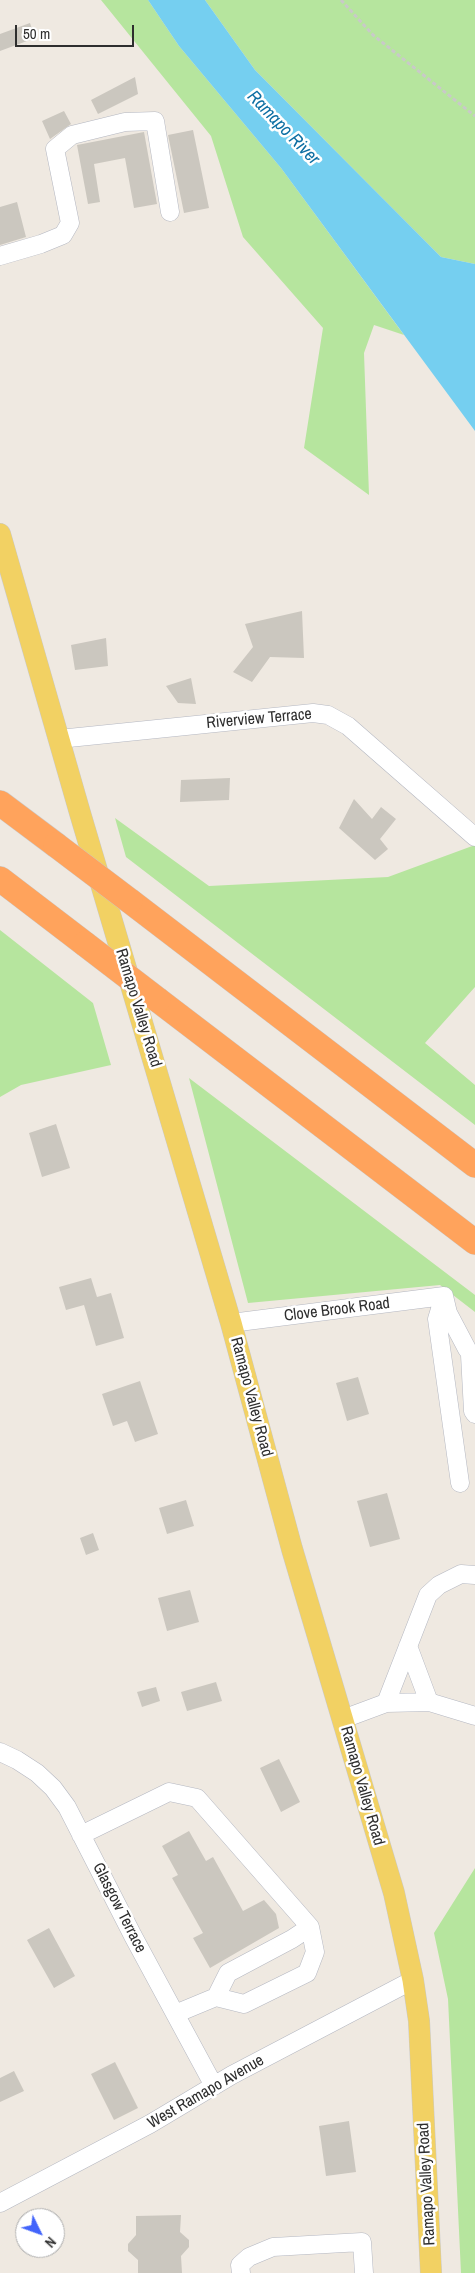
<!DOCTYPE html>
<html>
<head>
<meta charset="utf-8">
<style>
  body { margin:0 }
  #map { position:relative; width:475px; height:2273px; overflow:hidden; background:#efe9e1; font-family:"Archivo Narrow",sans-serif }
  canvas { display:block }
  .north { position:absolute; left:15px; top:2208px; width:50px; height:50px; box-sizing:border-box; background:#fff; border:1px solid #ababab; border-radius:50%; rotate:132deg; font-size:14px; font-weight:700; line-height:20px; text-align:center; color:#2e2e2e }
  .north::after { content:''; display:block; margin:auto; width:18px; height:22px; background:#4264fb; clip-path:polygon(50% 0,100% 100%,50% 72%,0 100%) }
  .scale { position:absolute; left:15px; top:25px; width:119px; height:22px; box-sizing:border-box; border:2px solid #2e2e2e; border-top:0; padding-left:6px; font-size:15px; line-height:18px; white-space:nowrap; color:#2e2e2e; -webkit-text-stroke:4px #fff; paint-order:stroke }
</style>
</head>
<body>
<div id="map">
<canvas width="475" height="2273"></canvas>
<div class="north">N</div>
<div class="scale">50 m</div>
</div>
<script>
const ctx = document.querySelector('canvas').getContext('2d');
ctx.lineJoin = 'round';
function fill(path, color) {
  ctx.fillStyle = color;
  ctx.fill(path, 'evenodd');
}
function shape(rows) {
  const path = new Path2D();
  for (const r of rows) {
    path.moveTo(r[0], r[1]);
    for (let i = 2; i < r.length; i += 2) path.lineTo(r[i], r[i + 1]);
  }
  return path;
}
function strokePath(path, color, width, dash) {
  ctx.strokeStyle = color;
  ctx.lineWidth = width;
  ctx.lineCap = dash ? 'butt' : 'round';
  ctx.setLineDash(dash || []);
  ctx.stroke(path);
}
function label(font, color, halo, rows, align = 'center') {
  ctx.font = font + ' "Archivo Narrow",sans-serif';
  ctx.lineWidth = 5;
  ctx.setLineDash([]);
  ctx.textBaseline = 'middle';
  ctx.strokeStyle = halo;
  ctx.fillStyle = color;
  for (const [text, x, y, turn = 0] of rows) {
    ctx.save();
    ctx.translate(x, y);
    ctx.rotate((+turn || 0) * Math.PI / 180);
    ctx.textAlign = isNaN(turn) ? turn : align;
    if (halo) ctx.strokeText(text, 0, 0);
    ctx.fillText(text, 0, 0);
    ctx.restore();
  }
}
const green = shape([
  [101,0,148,0,179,46,281,168,404,335,374,325,364,353,369,495,304,448,323,328,243,237,211,136],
  [205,0,475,0,475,264,441,257,255,70],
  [115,818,209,886,388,877,475,845,475,987,425,1043,475,1085,475,1125,126,857],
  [0,930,93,1003,111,1065,21,1085,0,1097],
  [189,1078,475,1295,475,1312,440,1285,248,1303],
  [475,1868,475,2273,461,2273,448,1999,434,1933]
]);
const water = shape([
  [148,0,205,0,255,70,441,257,475,264,475,431,281,168,179,46]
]);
const building = shape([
  [30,23,35,38,0,51,0,34],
  [135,77,138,94,98,114,91,100],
  [64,111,71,124,50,139,42,121],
  [193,130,209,208,184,213,168,135],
  [144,132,157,204,134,208,125,158,94,164,100,202,88,204,77,145],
  [17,202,26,237,0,245,0,207],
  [302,611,304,658,270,657,252,682,233,672,253,647,245,624],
  [106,638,108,666,75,670,71,645],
  [191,678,196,704,178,703,166,686],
  [230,778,229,800,180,802,181,780],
  [354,799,372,819,381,807,396,819,380,839,388,849,375,860,339,828],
  [56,1124,70,1168,42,1177,29,1133],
  [91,1278,97,1297,111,1293,124,1338,96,1346,84,1305,66,1310,59,1287],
  [358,1377,369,1414,347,1421,336,1383],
  [140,1381,158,1434,135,1442,127,1421,113,1426,102,1394],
  [387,1493,400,1539,370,1547,357,1501],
  [186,1500,194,1526,167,1534,159,1508],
  [93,1533,99,1550,86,1555,80,1538],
  [190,1590,199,1622,167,1631,158,1598],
  [216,1682,222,1701,187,1711,181,1692],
  [156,1687,160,1701,142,1707,137,1692],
  [279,1759,300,1802,281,1812,260,1768],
  [189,1831,206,1861,213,1857,243,1911,264,1900,276,1914,279,1928,210,1968,193,1938,203,1933,172,1878,178,1875,162,1846],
  [49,1928,75,1976,54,1988,27,1940],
  [115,2062,138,2108,114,2120,91,2074],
  [14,2071,24,2091,0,2102,0,2078],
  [349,2121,356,2172,326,2176,319,2126],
  [181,2215,180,2232,189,2240,189,2247,181,2256,182,2273,138,2273,138,2260,128,2251,128,2244,136,2235,136,2216]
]);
const path = shape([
  [341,0,373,35,475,116]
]);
const minor = shape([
  [0,256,41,244,63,235,70,223,55,149,72,135,125,122,155,121,170,212],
  [59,739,313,713,328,715,348,726,475,837],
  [444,1296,437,1319,460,1483],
  [444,1296,448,1313,467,1349,475,1360],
  [231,1323,444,1296],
  [470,1355,473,1411,475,1414],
  [408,1646,429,1702],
  [386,1703,428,1595,439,1585,461,1574,475,1575],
  [343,1719,386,1703,429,1702,475,1716],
  [0,1752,17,1760,37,1773,53,1788,67,1807,133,1936,214,2086],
  [81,1835,169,1792,197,1798,310,1927,315,1952,307,1973,244,2004,216,1997,175,2014],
  [216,1997,228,1973,292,1939,310,1927],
  [0,2203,150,2124,232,2075,413,1980],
  [241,2273,240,2265,249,2257,273,2247,362,2242,364,2273]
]);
const major = shape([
  [0,534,80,813,231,1323,292,1549,394,1893,413,1980,419,2021,431,2273]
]);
const highway = shape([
  [0,803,56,845],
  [0,879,85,944],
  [130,901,475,1165],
  [158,1000,475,1242]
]);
const highwayBridge = shape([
  [56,845,130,901],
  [85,944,158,1000]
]);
const streetNames = [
  ["Riverview Terrace",259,719,-5],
  ["Ramapo Valley Road",138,1008,73],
  ["Clove Brook Road",337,1310,-7],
  ["Ramapo Valley Road",251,1397,75],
  ["Ramapo Valley Road",362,1786,74],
  ["Glasgow Terrace",119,1908,63],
  ["West Ramapo Avenue",206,2092,-30],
  ["Ramapo Valley Road",427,2184,-93]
];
const waterNames = [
  ["Ramapo River",283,128,46]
];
fill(green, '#b6e59e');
fill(water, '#75cff0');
fill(building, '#cbc7bf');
strokePath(minor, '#b4b7c1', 19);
strokePath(major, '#c9c9c9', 22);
strokePath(highway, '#c9c9c9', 26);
strokePath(path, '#c9c9c9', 3, [4, 2.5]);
strokePath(minor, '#fff', 18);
strokePath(major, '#f2d163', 21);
strokePath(highway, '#ffa35c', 25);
strokePath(highwayBridge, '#c9c9c9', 26, []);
strokePath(highwayBridge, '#ffa35c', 25);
label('16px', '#2e2e2e', '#fff', streetNames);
label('italic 18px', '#0d6fa3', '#fff', waterNames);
</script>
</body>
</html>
